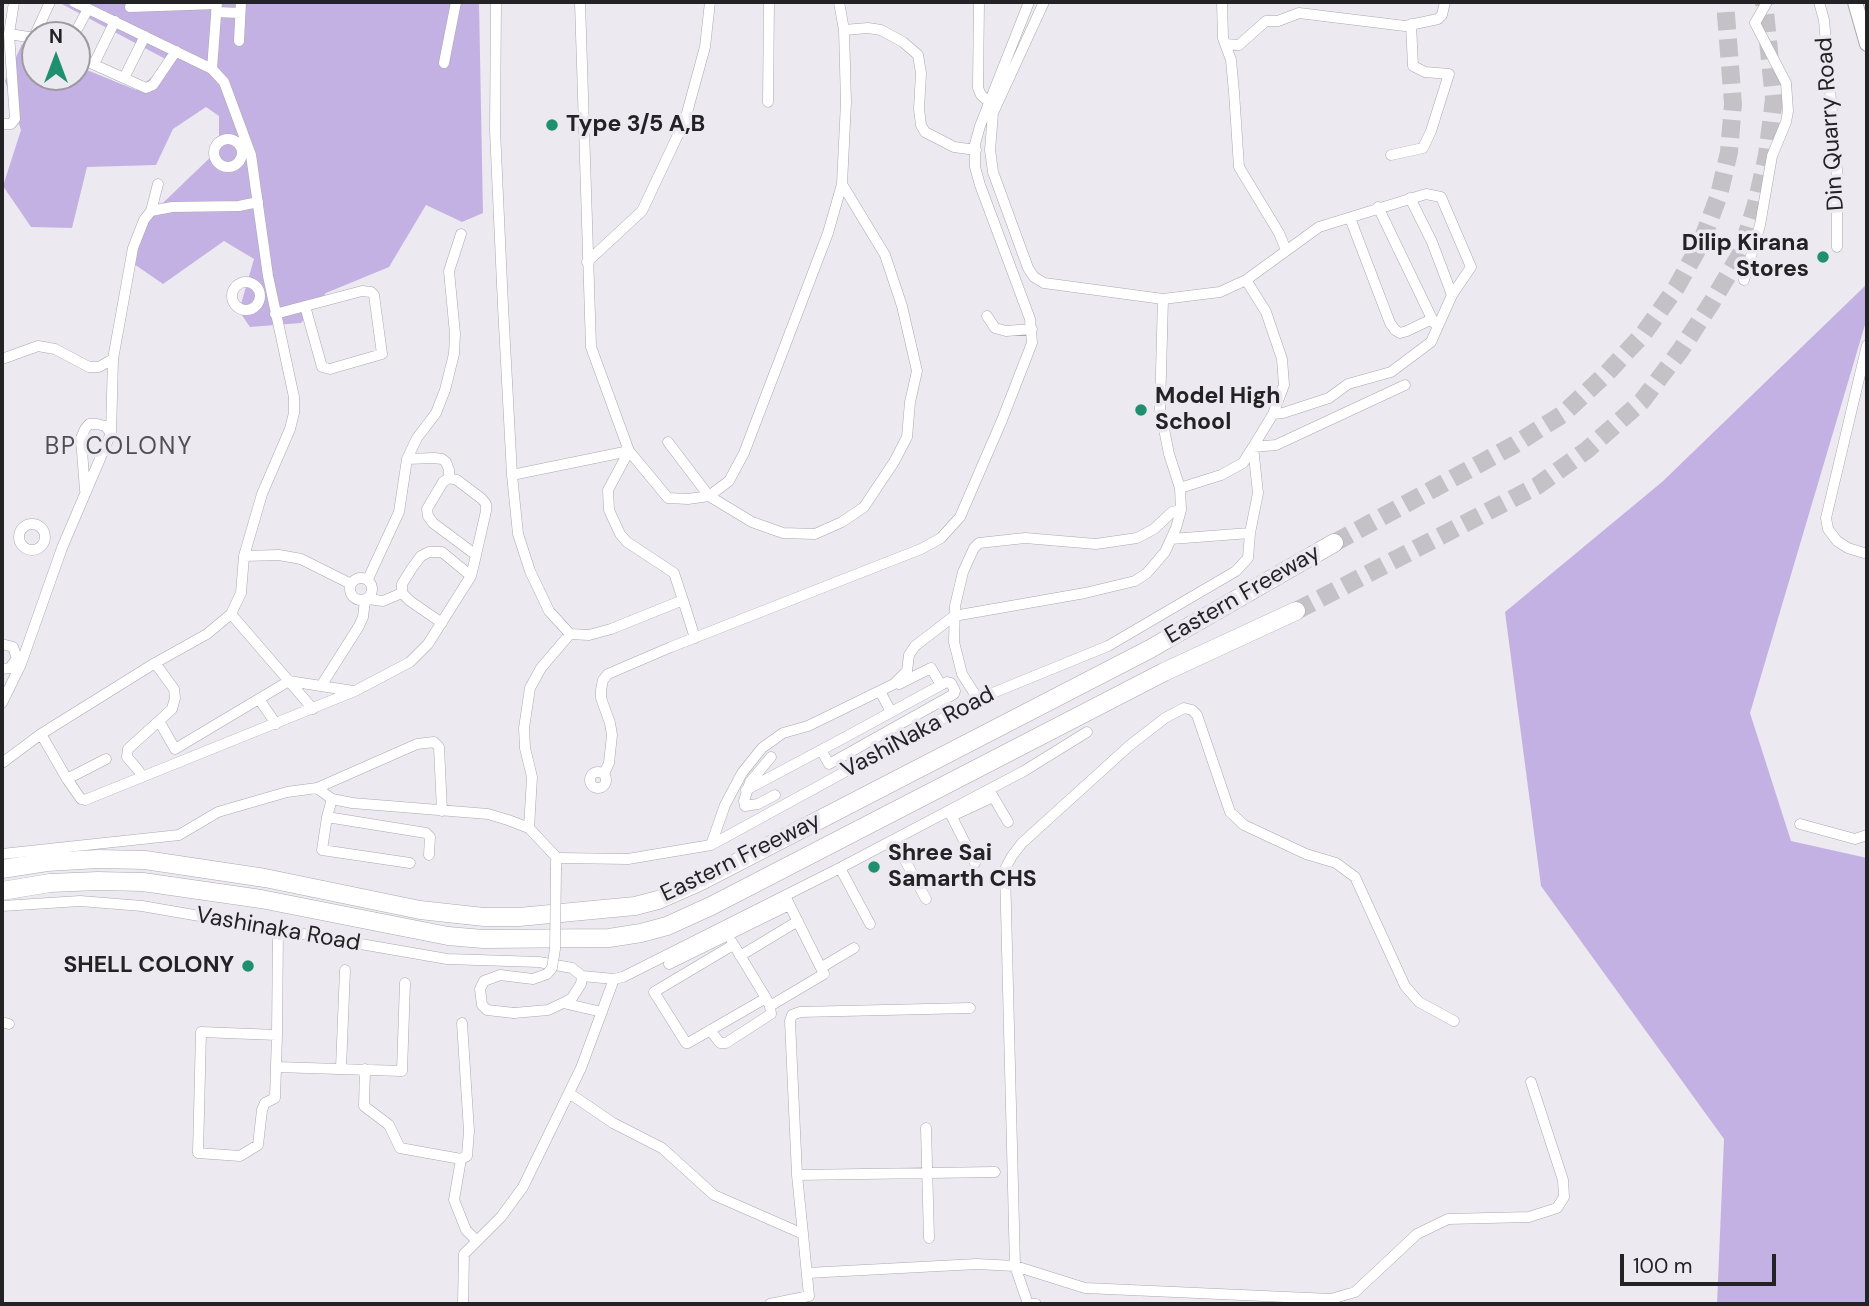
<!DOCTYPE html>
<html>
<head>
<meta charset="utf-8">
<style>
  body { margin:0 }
  #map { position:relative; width:1869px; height:1306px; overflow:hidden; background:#eceaf0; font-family:"DM Sans",sans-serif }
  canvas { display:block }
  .frame { position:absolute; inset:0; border:4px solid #232225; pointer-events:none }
  .north { position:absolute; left:21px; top:21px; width:70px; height:70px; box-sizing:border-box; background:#eceaf0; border:2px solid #9c9a9f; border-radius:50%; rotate:0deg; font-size:19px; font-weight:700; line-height:28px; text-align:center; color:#232225 }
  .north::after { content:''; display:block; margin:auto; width:24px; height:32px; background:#208f70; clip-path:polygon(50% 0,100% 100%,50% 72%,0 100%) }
  .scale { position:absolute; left:1620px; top:1254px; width:156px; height:32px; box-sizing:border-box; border:4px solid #232225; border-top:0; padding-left:9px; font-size:21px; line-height:24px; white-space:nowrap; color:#232225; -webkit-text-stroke:5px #eceaf0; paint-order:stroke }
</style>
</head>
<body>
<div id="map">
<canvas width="1869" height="1306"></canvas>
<div class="frame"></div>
<div class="north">N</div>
<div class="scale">100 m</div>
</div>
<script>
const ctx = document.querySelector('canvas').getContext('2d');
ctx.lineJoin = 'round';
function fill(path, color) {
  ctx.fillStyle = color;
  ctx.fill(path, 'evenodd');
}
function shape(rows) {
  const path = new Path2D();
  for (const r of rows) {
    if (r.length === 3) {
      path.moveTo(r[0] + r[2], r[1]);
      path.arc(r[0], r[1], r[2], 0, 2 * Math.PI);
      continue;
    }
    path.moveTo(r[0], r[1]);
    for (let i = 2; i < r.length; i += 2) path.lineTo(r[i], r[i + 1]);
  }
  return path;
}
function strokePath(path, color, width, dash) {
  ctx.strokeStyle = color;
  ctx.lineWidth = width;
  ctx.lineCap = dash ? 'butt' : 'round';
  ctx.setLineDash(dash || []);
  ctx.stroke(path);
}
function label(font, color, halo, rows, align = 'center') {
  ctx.font = font + ' "DM Sans",sans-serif';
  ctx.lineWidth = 7;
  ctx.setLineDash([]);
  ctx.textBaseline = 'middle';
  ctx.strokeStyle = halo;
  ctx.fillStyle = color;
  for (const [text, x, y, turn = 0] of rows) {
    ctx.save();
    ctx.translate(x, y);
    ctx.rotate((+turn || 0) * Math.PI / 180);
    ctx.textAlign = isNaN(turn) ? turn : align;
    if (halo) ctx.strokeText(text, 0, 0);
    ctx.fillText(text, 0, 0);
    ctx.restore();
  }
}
const green = shape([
  [58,2,479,2,483,213,462,222,426,205,389,267,326,293,301,323,250,327,239,311,254,259,224,241,163,284,134,264,140,225,219,149,219,116,206,107,173,129,156,165,87,167,72,228,31,227,3,186,21,130,5,81,22,44,35,49,35,77,77,77,77,66,136,90,171,62],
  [1867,284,1867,318,1750,713,1791,841,1867,858,1867,1304,1717,1304,1724,1139,1541,886,1505,612,1662,482]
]);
const highwayTunnel = shape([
  [1334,543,1514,445,1563,414,1607,373,1644,333,1676,288,1701,243,1719,195,1729,152,1733,104,1725,2],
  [1296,611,1537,486,1587,450,1642,401,1680,351,1712,302,1741,253,1756,204,1767,155,1774,99,1764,2]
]);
const street = shape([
  [496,2,495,130,503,306,512,475,518,534,530,571,549,611,570,634,589,635,611,629,683,600,695,638],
  [580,2,591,347,629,451,668,498,688,499,709,496,752,522,783,533,815,534,842,522,864,507,894,462,907,437,910,402,917,371,902,306,885,255,842,184],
  [979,2,978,88,981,95,988,101],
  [1044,2,993,113,990,150,993,172,1028,268,1034,277,1044,283,1163,299,1220,292,1246,280,1319,227,1426,194,1441,197,1471,267,1452,295,1431,342,1391,372,1348,384,1329,398,1283,413,1273,414],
  [1222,2,1223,38,1231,60,1234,92,1239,167,1279,233,1286,250],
  [1819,2,1824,20,1837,170,1837,247],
  [130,7,217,4],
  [216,12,240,13],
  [844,30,868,28,881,30,903,42,918,55,921,73,919,109,921,125,925,132,954,147,976,150],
  [9,34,14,2],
  [74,35,88,9],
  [34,37,50,2],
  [239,41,241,2],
  [1225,44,1239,45,1266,21,1278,21,1299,13,1405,26,1438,19,1442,15,1445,2],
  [77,57,146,88,153,85,176,51],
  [444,63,456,2],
  [94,64,115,21],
  [212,69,217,2],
  [124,78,145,36],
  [768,102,769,2],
  [2,124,11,124,15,119,9,34,35,38],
  [228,153,14],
  [1391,155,1423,148,1431,131,1449,74,1425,72,1413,66,1411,24],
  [1410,198,1432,242,1452,295],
  [1378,207,1434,323],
  [151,211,158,184],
  [1350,218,1390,323,1395,330,1400,333,1407,331,1432,319],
  [587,262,642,211,685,120,705,47,710,2],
  [1744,280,1760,225,1772,156,1786,122,1788,111,1786,83,1755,23,1767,2],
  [246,296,14],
  [275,314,362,291,371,292,374,295,382,354,330,369,322,367,305,306],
  [987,316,995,328,1006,331,1032,329],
  [1867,345,1826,518,1828,529,1837,541,1848,548,1867,554],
  [2,359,38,346,55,349,89,367,99,367,113,359],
  [668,442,709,496,729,481,744,453,828,233,842,184,846,102,844,30,839,2],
  [629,451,608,490,609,510,620,534,627,542,674,573,683,600],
  [407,459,434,458,442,459,446,462,449,470,449,478],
  [512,475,629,451],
  [1180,488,1221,475,1243,463,1253,447,1276,445,1405,385],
  [85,490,81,438,85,429,89,424,97,424,105,426,111,433],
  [32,537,13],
  [1171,539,1250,533,1258,493,1253,447,1273,414,1284,385,1282,359,1266,312,1246,280],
  [244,556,279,555,301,559,351,584],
  [361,589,11],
  [368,579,399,512,407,459,417,438,436,413,445,390,454,354,455,334,449,271,461,234],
  [368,599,383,601,402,593],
  [231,614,313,709],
  [442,623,410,601,402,593,402,584,412,568,421,556,429,552,442,552,471,576],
  [2,644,13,647,17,658,10,668,2,669],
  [899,684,931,668,941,685],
  [321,686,359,626,363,617,365,600],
  [881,693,891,712],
  [259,699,276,724],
  [978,699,962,674,954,642,955,606,963,572,974,548,979,543,1025,538,1096,544,1137,538,1154,529,1172,512,1181,510],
  [2,703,21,664,62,548,111,433,113,359,133,248,144,220,151,211,172,207,239,206,258,202],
  [159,721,175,749,289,681,353,691],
  [41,734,67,779,106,759],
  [771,757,750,782,744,801,745,806,758,804,775,795],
  [2,763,41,734,155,663,207,634,231,614,241,593,244,556,262,494,290,429,294,413,294,397,268,276,251,155,224,82,212,69,74,2],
  [139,771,127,757,128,749,172,709,175,698,174,689,155,663],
  [598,780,8],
  [604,774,609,763,612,735,610,723,601,698,601,690,603,680,608,674,671,647,921,549,941,538,960,517,1002,420,1032,343,1030,319,980,185,975,167,975,144,980,126,1029,2],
  [67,779,81,799,85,800,355,691,410,662,428,644,471,576,476,555,486,511,486,504,482,499,457,480,449,478,443,482,427,509,428,516,433,523,476,555],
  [317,788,417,744,434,742,439,747,442,811],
  [746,790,840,740,941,685,947,682,951,683,955,691,954,694,829,764,821,750],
  [991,793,1008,822],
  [332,799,327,817,322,850,410,863],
  [949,811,975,863],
  [952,816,993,797],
  [327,817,426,833,430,837,429,855],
  [1800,824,1855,839,1867,835],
  [529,828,532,777,525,748,524,728,530,688,541,668,570,634],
  [894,840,926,899],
  [711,845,725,805,742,773,762,748,783,733,808,726,894,684,907,671,909,655,915,646,954,616,1085,593,1135,581,1147,573,1165,552,1176,528,1181,510,1180,488,1169,454,1160,409,1163,299],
  [2,854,179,835,218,812,287,792,317,788,332,799,352,803,488,814,508,820,529,828,558,859],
  [556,868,556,861,560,858,628,859,711,845,978,699,1108,646,1236,571,1248,558,1250,533],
  [840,868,870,924],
  [2,906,80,901,142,906,447,959,539,962,572,968,582,976,581,984,572,998,563,1003,548,1010,514,1013],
  [732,942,766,998],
  [733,945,654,992,686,1043,688,1043,766,998,770,1006,824,974,785,896],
  [740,956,798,921],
  [669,964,789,905],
  [822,967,854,948],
  [582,976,614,979,623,977,840,868,1024,771,1087,732],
  [563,1003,602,1012],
  [2,1022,9,1024],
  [710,1030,720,1043,726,1043,771,1014,770,1006],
  [277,1035,201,1032,198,1153,240,1156,258,1145,262,1110,265,1103,275,1098,276,1067,277,1035,278,931],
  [276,1067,402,1071,405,983],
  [341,1068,345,970],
  [365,1069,364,1106,389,1125,400,1148,461,1159,454,1200,466,1230,476,1240],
  [569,1093,613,1123,662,1148,714,1195,803,1234,809,1296,770,1304],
  [926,1128,929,1238],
  [461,1159,467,1156,469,1131,462,1023],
  [797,1175,995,1172],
  [803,1234,797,1175,790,1021,792,1015,800,1012,970,1008],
  [807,1273,977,1264,1015,1266,1085,1288,1331,1299,1355,1292,1417,1234,1448,1219,1529,1217,1557,1208,1564,1197,1563,1180,1531,1082],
  [463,1304,464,1254,501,1217,523,1187,581,1068,614,979],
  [1036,1304,1028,1304,1015,1266,1005,869,1012,856,1022,843,1129,746,1165,718,1184,708,1192,710,1197,715,1230,812,1244,825,1306,854,1336,863,1355,877,1405,986,1419,1002,1454,1021]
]);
const secondary = shape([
  [1855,2,1867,44]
]);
const highway = shape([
  [2,869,47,862,98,859,145,860,265,878,420,910,484,917,519,917,635,906,658,900,699,882,1150,649,1334,543],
  [2,891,50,883,98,881,143,882,261,899,448,936,483,939,609,938,641,933,667,926,711,906,1164,672,1296,611]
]);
const streetBridge = shape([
  [514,1013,487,1010,482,1005,480,989,484,981,500,975,533,979,547,974,552,968,555,949,556,868]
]);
const markers = [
  [552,125,7,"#208f70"],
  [1823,257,7,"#208f70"],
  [1141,410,7,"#208f70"],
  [874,867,7,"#208f70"],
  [248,966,7,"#208f70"]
];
const streetNames = [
  ["Din Quarry Road",1831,124,-94],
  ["Eastern Freeway",1243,595,-30],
  ["VashiNaka Road",918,733,-28],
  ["Eastern Freeway",741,858,-26],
  ["Vashinaka Road",278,930,10]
];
const poiNames = [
  ["Type 3/5 A,B",566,125],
  ["Dilip Kirana",1809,244,"right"],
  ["Stores",1809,270,"right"],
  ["Model High",1155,397],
  ["School",1155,423],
  ["Shree Sai",888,854],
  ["Samarth CHS",888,880],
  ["SHELL COLONY",234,966,"right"]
];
const neighbourhoodNames = [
  ["BP COLONY",119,448]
];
fill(green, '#c4b1e3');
strokePath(highwayTunnel, '#c4c2c7', 18, [18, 9]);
strokePath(street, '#aaa8ad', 11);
strokePath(secondary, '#aaa8ad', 16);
strokePath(highway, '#aaa8ad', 19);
strokePath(street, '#fff', 10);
strokePath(secondary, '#fff', 14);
strokePath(highway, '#fff', 18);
strokePath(streetBridge, '#aaa8ad', 11, []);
strokePath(streetBridge, '#fff', 10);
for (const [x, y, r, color] of markers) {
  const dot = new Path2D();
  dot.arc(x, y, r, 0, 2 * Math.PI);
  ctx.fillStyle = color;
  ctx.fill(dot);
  strokePath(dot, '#eceaf0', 2.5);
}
label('23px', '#232225', '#eceaf0', streetNames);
label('bold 23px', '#232225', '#eceaf0', poiNames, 'left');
ctx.letterSpacing = '2px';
label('24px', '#504e53', '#eceaf0', neighbourhoodNames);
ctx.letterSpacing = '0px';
</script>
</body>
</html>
